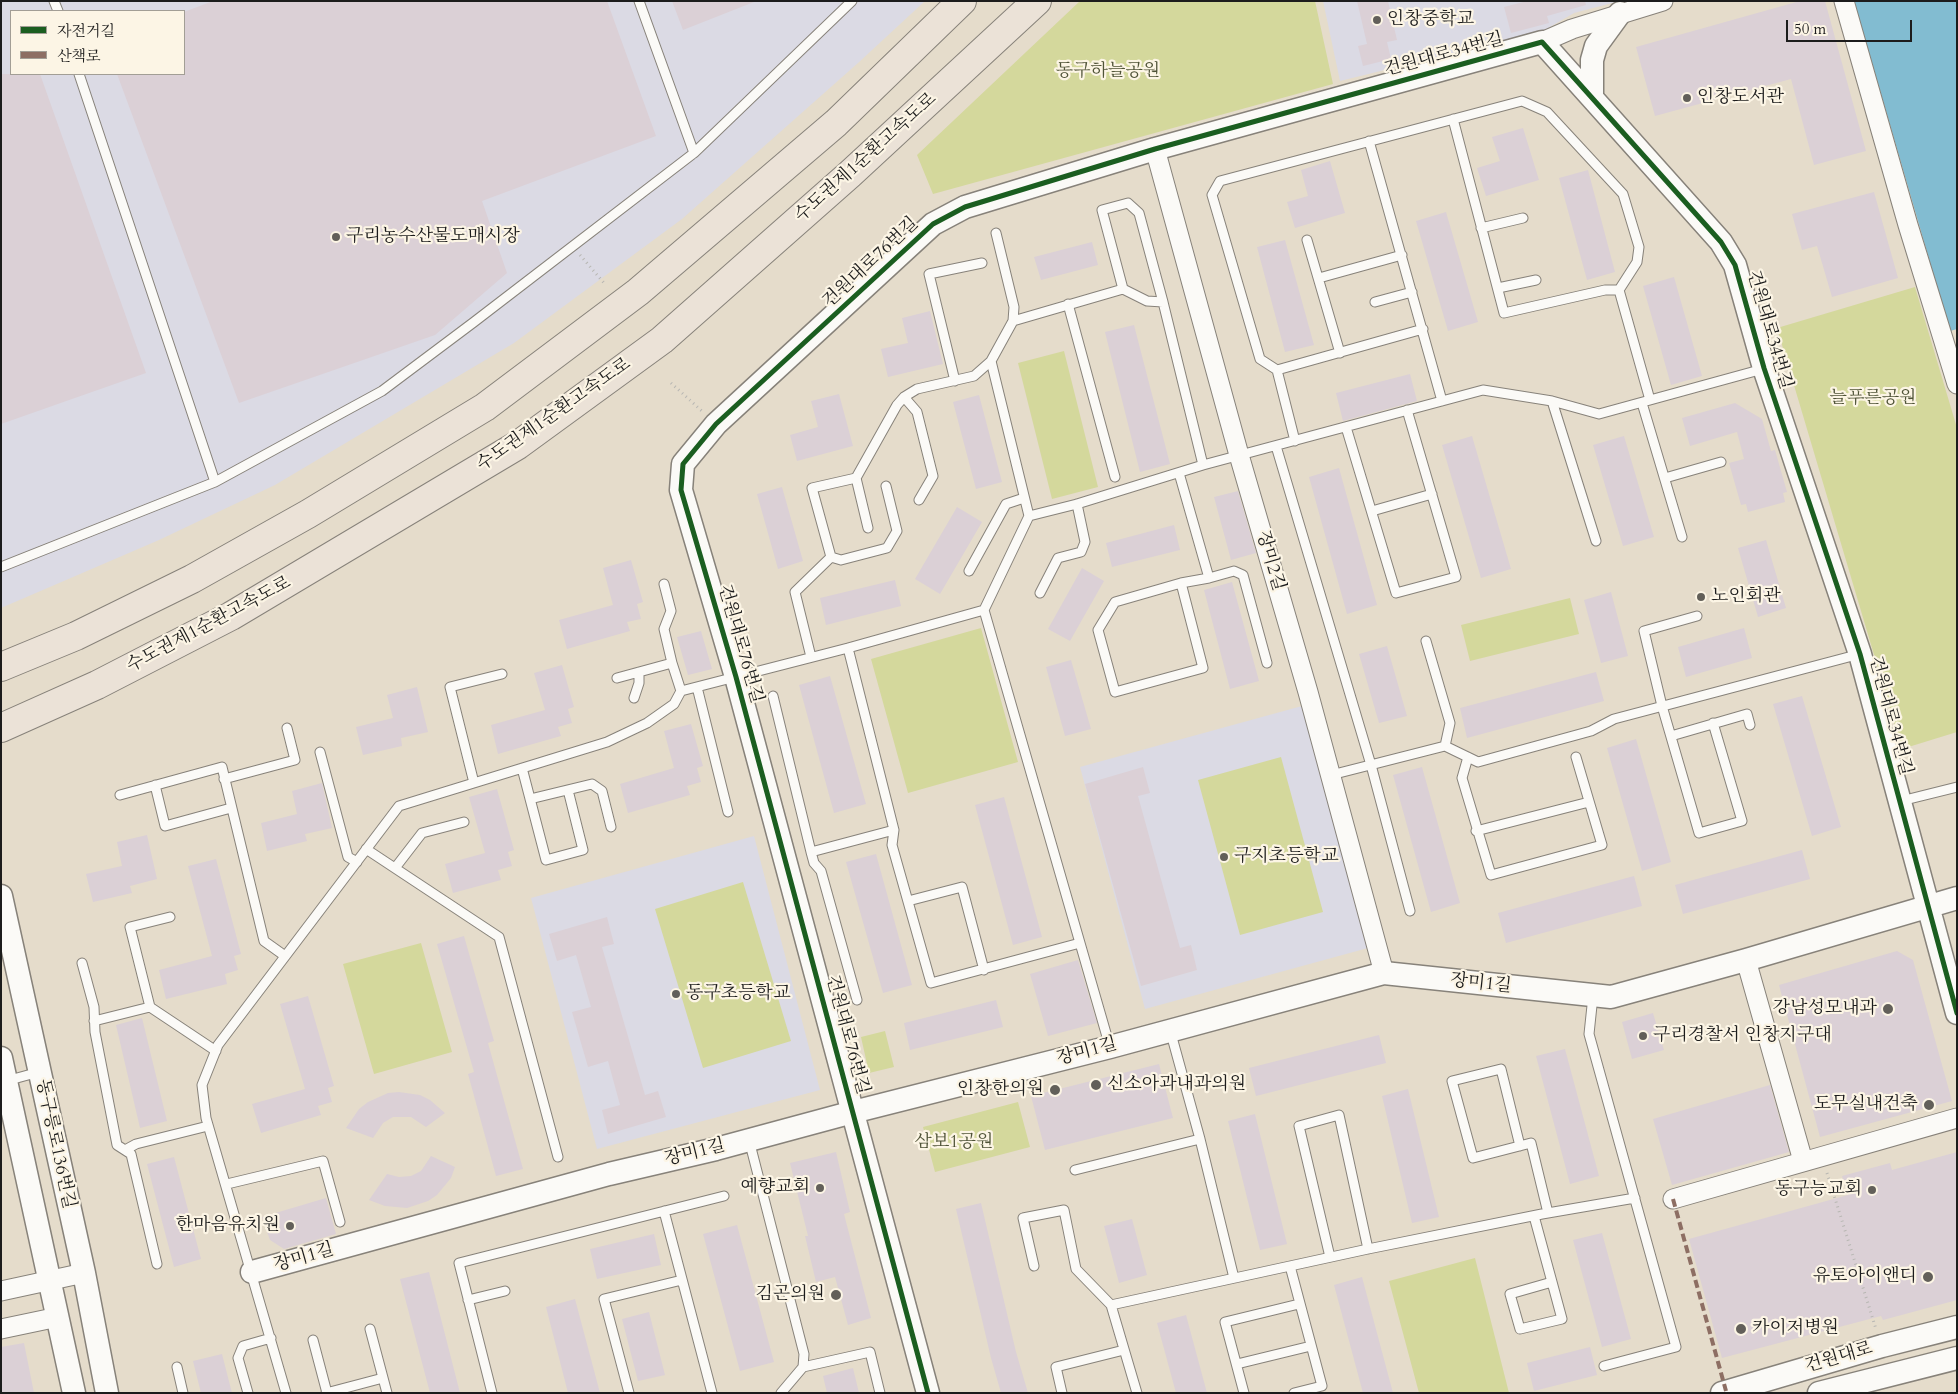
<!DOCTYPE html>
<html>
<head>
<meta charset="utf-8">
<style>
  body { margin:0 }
  #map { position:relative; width:1958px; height:1394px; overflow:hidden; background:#e5dccb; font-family:Cardo,"Noto Serif KR",serif }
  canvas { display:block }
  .frame { position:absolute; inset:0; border:2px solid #1c1c1c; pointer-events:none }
  .legend { position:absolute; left:10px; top:10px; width:175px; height:65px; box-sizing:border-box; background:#fcf5e5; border:1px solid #a29e95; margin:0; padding:6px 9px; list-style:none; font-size:15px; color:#1c1c1c }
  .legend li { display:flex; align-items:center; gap:10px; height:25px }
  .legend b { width:25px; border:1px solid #a29e95 }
  .scale { position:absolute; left:1786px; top:20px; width:126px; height:22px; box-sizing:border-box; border:2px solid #1c1c1c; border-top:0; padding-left:6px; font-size:15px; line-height:18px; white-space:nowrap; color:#1c1c1c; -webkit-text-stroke:4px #fcf5e5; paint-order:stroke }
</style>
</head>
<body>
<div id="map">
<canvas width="1958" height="1394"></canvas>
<div class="frame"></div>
<ul class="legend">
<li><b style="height:6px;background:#1b5e20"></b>자전거길</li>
<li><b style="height:6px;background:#8d6e63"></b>산책로</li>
</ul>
<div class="scale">50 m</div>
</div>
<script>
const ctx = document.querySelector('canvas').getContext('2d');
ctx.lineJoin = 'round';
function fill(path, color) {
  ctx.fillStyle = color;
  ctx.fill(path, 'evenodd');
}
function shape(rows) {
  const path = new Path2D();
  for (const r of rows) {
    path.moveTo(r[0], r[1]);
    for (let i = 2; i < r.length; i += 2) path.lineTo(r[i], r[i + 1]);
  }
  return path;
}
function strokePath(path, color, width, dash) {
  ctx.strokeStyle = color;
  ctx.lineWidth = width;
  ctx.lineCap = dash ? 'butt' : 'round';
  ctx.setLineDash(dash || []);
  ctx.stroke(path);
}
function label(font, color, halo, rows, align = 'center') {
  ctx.font = font + ' Cardo,"Noto Serif KR",serif';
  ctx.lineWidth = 4.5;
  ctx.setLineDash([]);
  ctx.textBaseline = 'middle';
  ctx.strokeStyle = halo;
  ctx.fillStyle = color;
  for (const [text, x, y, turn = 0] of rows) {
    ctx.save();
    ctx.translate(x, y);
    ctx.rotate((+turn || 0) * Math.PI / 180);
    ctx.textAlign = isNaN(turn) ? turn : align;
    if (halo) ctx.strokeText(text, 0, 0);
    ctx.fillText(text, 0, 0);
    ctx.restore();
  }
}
const built = shape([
  [1,1,925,1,858,63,682,219,514,343,275,485,159,540,1,608],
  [11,11,184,11,184,74,11,74],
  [1323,1,1620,1,1574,13,1543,31,1340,81],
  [1302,706,1368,948,1145,1009,1080,767],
  [754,836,820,1090,597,1149,531,898]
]);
const green = shape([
  [1080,1,1315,1,1333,84,933,194,917,155],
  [1915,287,1957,428,1957,732,1902,749,1777,328],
  [1064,351,1098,487,1052,499,1018,363],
  [1570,598,1579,634,1470,661,1461,625],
  [981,628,1018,762,908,793,871,659],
  [1281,757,1323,912,1240,935,1198,780],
  [743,882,791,1041,703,1068,655,909],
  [421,943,452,1052,374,1074,343,964],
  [885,1031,894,1067,869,1073,861,1037],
  [1018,1102,1030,1147,935,1172,923,1127],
  [1475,1258,1509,1393,1419,1393,1389,1281]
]);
const water = shape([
  [1854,1,1957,1,1957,329,1950,331]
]);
const building = shape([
  [213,1,607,1,656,136,482,201,507,273,435,335,239,403,117,74,184,74,184,12],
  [672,1,754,1,754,2,683,30],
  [1357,1,1388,1,1397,40,1387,42,1391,59,1363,66,1358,46,1367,44],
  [1527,1,1585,1,1586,5,1547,16,1549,23,1511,33,1504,7],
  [1800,1,1825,1,1866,151,1814,165,1791,79,1655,116,1636,47],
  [1,74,40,74,146,373,1,424],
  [1523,128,1539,180,1486,196,1477,168,1500,161,1492,137],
  [1330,161,1345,213,1295,228,1287,202,1308,196,1301,170],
  [1588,170,1615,272,1587,280,1559,178],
  [1874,192,1898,278,1832,297,1817,246,1802,250,1792,214],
  [1446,212,1478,322,1448,331,1416,221],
  [1285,240,1314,345,1285,352,1257,247],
  [1092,242,1098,265,1041,280,1034,257],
  [1674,277,1702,376,1671,385,1643,286],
  [930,311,943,364,888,377,881,349,908,343,902,318],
  [1134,325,1170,464,1140,472,1105,332],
  [1410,374,1417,401,1343,421,1336,393],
  [839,394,853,446,797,461,790,435,818,427,811,401],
  [979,395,1002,482,976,489,953,402],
  [1735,403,1762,419,1771,451,1775,450,1787,492,1783,493,1785,502,1748,512,1746,504,1741,505,1729,463,1744,459,1737,432,1690,446,1682,418],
  [1472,436,1511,569,1481,578,1442,445],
  [1624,436,1654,537,1623,546,1593,445],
  [1339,468,1377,605,1347,614,1309,477],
  [782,487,803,561,778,569,757,494],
  [1238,491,1256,553,1231,560,1214,497],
  [957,507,982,522,940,594,915,579],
  [1174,525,1180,550,1112,567,1106,543],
  [1766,540,1786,608,1758,617,1738,548],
  [631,560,643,602,637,604,641,619,627,622,630,631,567,649,559,620,613,605,603,568],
  [1082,568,1104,581,1070,641,1048,629],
  [895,580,901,606,826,625,820,598],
  [1232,582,1259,681,1230,689,1204,590],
  [1611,592,1628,656,1601,663,1584,600],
  [1744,628,1752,658,1686,677,1678,647],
  [701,631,712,669,688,675,677,637],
  [1387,646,1407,716,1379,723,1359,654],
  [1071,660,1091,729,1065,736,1046,667],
  [562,665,574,707,568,709,572,723,558,727,561,736,498,754,491,725,545,710,534,673],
  [1596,672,1604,701,1467,738,1460,708],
  [830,676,866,804,834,813,799,685],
  [417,687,428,732,401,738,402,746,363,755,356,727,393,718,387,695],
  [1802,696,1841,827,1812,836,1773,704],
  [691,724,703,766,697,768,701,782,687,786,690,795,628,813,620,784,674,768,664,731],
  [1636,739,1671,862,1642,871,1607,748],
  [1143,767,1150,793,1138,796,1180,948,1191,945,1197,970,1141,986,1085,784],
  [1422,767,1460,903,1431,912,1393,775],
  [322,783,332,828,305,834,307,841,267,851,261,823,297,814,292,791],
  [497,789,514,850,508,852,512,866,498,870,501,880,453,893,445,864,485,853,469,797],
  [1004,797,1042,937,1013,945,975,805],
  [147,835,157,879,130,886,132,893,93,902,86,874,122,866,117,842],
  [1802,850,1810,879,1683,914,1675,885],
  [876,854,912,985,883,993,846,862],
  [216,859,241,954,234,956,238,970,225,974,227,984,166,999,159,970,212,956,188,866],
  [1634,876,1642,906,1506,943,1498,913],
  [607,917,614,944,602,947,645,1095,658,1091,666,1117,608,1134,602,1110,620,1105,608,1061,588,1067,572,1012,591,1007,576,955,557,961,549,934],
  [464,936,494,1041,488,1043,523,1169,496,1176,468,1074,474,1072,437,944],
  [1897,951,1913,960,1952,1101,1820,1137,1779,985],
  [1078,960,1097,1023,1048,1036,1030,974],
  [308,996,334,1086,328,1088,332,1102,318,1106,321,1115,261,1133,252,1104,305,1089,280,1004],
  [996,1000,1003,1027,910,1050,904,1023],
  [1653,1013,1664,1050,1632,1059,1622,1022],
  [142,1018,167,1121,140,1128,116,1025],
  [1379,1035,1386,1063,1256,1096,1249,1068],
  [1565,1049,1599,1176,1570,1184,1536,1056],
  [1159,1064,1173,1118,1045,1150,1031,1096],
  [1770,1085,1789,1152,1672,1185,1653,1119],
  [1408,1089,1439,1217,1412,1223,1382,1096],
  [399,1092,420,1095,430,1100,445,1113,426,1127,411,1117,393,1117,383,1123,373,1138,346,1128,359,1109,368,1102,388,1093],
  [1255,1114,1287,1244,1260,1250,1228,1121],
  [836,1152,850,1212,844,1214,871,1318,848,1325,835,1277,816,1282,805,1236,808,1236,790,1163],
  [1957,1152,1957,1300,1883,1320,1881,1316,1722,1358,1689,1239,1848,1195,1842,1176,1890,1163,1892,1170],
  [431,1156,455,1167,451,1178,437,1195,428,1201,407,1208,385,1206,369,1200,387,1174,399,1177,411,1176,421,1171],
  [174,1157,201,1259,174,1267,147,1164],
  [326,1198,336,1234,284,1249,270,1240,262,1217],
  [981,1203,1016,1352,1028,1393,1001,1393,991,1358,956,1209],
  [1132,1219,1147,1275,1119,1283,1104,1226],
  [737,1225,774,1362,740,1371,703,1234],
  [1602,1233,1631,1339,1602,1347,1573,1240],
  [654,1234,661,1265,597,1279,590,1249],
  [429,1272,460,1393,430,1393,400,1279],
  [1362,1277,1393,1393,1363,1393,1334,1285],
  [575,1299,600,1393,568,1393,546,1307],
  [649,1312,665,1375,638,1381,622,1319],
  [1186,1315,1207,1393,1176,1393,1157,1323],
  [24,1343,34,1393,1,1393,1,1347],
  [1590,1347,1597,1375,1534,1391,1527,1363],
  [222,1354,232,1393,201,1393,193,1361],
  [853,1368,859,1393,827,1393,823,1376]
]);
const path = shape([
  [580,255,604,283],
  [671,383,703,412],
  [1827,1173,1876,1329]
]);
const service = shape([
  [54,1,58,11],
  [79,74,215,482],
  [1453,119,1504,313,1605,290,1619,290],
  [1369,141,1442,401],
  [694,153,852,1],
  [1481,228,1523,218],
  [996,233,1014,307,1013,321],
  [1307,240,1340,353],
  [1319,278,1402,255],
  [1498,288,1536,280],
  [1123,289,1102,210,1128,203,1139,213,1163,302],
  [1375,302,1412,292],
  [1068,304,1115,477],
  [991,361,1029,516],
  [1277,370,1423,329],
  [955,381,929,274,982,263],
  [904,397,917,412,933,476,919,500],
  [1552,401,1596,541],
  [1642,403,1682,537],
  [1346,427,1396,593,1456,577,1407,410],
  [1295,441,1277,370,1260,359,1212,195,1220,181,1522,101,1547,112,1623,194,1639,247,1637,262,1619,290,1650,400],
  [1276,446,1371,765,1410,911],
  [1179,473,1209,578,1181,583,1115,602,1098,630,1115,692,1203,668,1181,583],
  [856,478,868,528],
  [1665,478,1721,462],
  [1372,511,1432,494],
  [831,557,841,560,887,548,897,531,886,486],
  [1,567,215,482,382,391,474,322,694,153,639,1],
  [969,571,1006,504,1024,498],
  [1209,578,1234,571,1243,575,1267,663],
  [664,584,671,611,664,629,672,663],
  [1040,593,1058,558,1081,552,1085,542,1077,504],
  [1697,616,1644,631,1662,706,1699,833,1742,821,1713,723],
  [1426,641,1450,723,1445,746],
  [848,648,984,610],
  [811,657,795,592,831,557,812,488,856,478,897,405,904,397,917,389,974,376,991,361,1013,321,1123,289,1147,301,1163,302,1203,465],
  [617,678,672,663,681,691],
  [697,687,728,812],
  [773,696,811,852,894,830],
  [634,698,639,683,639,672],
  [1671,736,1747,714,1750,725],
  [320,752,348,857,357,862],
  [1468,757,1462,778,1491,875,1602,845,1576,757],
  [522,768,546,860,583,850,568,790],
  [1331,775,1445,746,1478,762,1591,731,1614,719,1860,654],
  [224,779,295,760,287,728],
  [474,783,450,687,502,674],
  [155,785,165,826,231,808],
  [120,795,222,767,264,941,285,956],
  [530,799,592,784,602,791,611,827],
  [1901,801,1957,787],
  [1476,831,1589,802],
  [366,849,499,937,558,1157],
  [811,852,814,863,821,871,857,1000],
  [395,868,422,833,464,822],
  [908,901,962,887,984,970],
  [170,917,130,927,150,1007,216,1051],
  [82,963,94,1007,95,1032,117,1145,131,1154,157,1264],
  [1593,996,1589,1034,1676,1347,1604,1366],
  [94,1021,150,1007],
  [1110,1047,984,610,1029,516,1077,504,1203,465,1483,390,1552,401,1599,414,1763,369],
  [6,1081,39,1072],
  [1200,1139,1234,1278],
  [749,1140,804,1354,803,1367,781,1393],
  [1520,1146,1501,1069,1452,1081,1473,1158,1531,1143,1548,1213],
  [125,1150,136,1144,208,1126],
  [1075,1170,1200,1139,1170,1030],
  [227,1184,323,1161,340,1222],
  [664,1211,712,1393],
  [1534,1216,1552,1282,1562,1319,1520,1329,1510,1294,1552,1282],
  [1330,1257,1299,1126,1339,1115,1368,1249],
  [1034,1266,1023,1218,1064,1210,1076,1269,1111,1305,1137,1393],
  [1290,1266,1322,1386,1294,1393],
  [468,1300,505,1291],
  [1111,1305,1368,1249,1542,1214,1635,1198],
  [370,1329,387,1393],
  [313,1340,327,1393],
  [1237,1364,1311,1346],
  [177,1367,183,1393],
  [803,1367,870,1352,880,1393],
  [248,1393,238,1358,243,1346,271,1338],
  [286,1393,206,1118,202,1085,218,1045,399,806,607,742,647,723,674,704,681,691,848,648,894,830,892,845,931,983,1080,943],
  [326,1393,383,1378],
  [492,1393,459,1263,724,1196],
  [629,1393,604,1299,682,1280],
  [1062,1393,1056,1367,1124,1350],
  [1244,1393,1225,1322,1299,1304]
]);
const minor = shape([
  [1844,1,1908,225,1957,384],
  [1542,42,1572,29,1663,1],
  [1155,149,1239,455,1308,692,1384,973],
  [1746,960,1803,1161],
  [1673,1199,1957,1118],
  [1,1291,84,1273],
  [1,1329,58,1317]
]);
const tertiary = shape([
  [1592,97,1592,60,1596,46,1620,13],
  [1,896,84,1273,107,1393],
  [1,1058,74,1393],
  [252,1272,609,1174,716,1149,853,1112,1110,1047,1384,973,1611,997,1746,960,1957,898],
  [928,1393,736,677,681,490,683,464,716,424,933,224,965,207,1155,149,1542,42,1721,242,1735,265,1764,368,1860,654,1957,1013],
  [1722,1393,1882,1346,1957,1327],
  [1819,1393,1957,1358]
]);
const motorway = shape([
  [1,667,76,636,192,579,308,514,485,407,638,292,836,123,962,1],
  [1,728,97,685,231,616,518,445,662,340,850,174,1037,1]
]);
const quiet = shape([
  [1673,1199,1726,1391]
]);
const cycleway = shape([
  [928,1393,736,677,681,490,683,464,716,424,933,224,965,207,1155,149,1542,42,1721,242,1735,265,1764,368,1860,654,1957,1013]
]);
const markers = [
  [1377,20,5,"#625f59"],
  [1687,98,5,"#625f59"],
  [336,237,5,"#625f59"],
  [1701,597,5,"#625f59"],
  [1224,857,5,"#625f59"],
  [676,994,5,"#625f59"],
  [1888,1009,6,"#625f59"],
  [1643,1036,5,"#625f59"],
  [1096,1085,6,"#625f59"],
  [1055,1090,6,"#625f59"],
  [1929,1105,6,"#625f59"],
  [820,1188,5,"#625f59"],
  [1872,1190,5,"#625f59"],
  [290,1226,5,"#625f59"],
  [1928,1277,6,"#625f59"],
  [836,1295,6,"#625f59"],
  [1741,1329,6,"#625f59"]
];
const poiNames = [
  ["인창중학교",1387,20],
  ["인창도서관",1697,98],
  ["구리농수산물도매시장",346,237],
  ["노인회관",1711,597],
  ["구지초등학교",1234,857],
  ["동구초등학교",686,994],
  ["강남성모내과",1877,1009,"right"],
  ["구리경찰서 인창지구대",1653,1036],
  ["신소아과내과의원",1107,1085],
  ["인창한의원",1044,1090,"right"],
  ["도무실내건축",1918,1105,"right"],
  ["예향교회",810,1188,"right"],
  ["동구능교회",1862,1190,"right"],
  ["한마음유치원",280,1226,"right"],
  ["유토아이앤디",1917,1277,"right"],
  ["김곤의원",825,1295,"right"],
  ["카이저병원",1752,1329]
];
const streetNames = [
  ["건원대로34번길",1444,55,-15],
  ["수도권제1순환고속도로",866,158,-42],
  ["건원대로76번길",871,263,-43],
  ["건원대로34번길",1769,330,74],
  ["수도권제1순환고속도로",554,415,-35],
  ["장미2길",1270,561,74],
  ["수도권제1순환고속도로",209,625,-28],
  ["건원대로76번길",740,644,74],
  ["건원대로34번길",1890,716,75],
  ["장미1길",1481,984,6],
  ["건원대로76번길",847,1035,75],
  ["장미1길",1087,1052,-15],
  ["동구릉로136번길",55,1144,78],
  ["장미1길",695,1153,-14],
  ["장미1길",304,1258,-16],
  ["건원대로",1839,1358,-16]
];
const parkNames = [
  ["동구하늘공원",1108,72],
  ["늘푸른공원",1873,399],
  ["삼보1공원",954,1143]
];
fill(built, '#dbdae4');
fill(green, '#d4d89c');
fill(water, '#82bcd1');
fill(building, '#dbd0d6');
strokePath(service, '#87827a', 11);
strokePath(minor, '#87827a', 21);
strokePath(tertiary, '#87827a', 25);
strokePath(motorway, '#87827a', 30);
strokePath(path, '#b8b7b3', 3, [1, 4]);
strokePath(service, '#fbfaf7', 9);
strokePath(minor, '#fbfaf7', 19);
strokePath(tertiary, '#fbfaf7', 22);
strokePath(motorway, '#ebe2d7', 28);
strokePath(quiet, '#8d6e63', 4, [8, 4]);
strokePath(cycleway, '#1b5e20', 5);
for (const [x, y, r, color] of markers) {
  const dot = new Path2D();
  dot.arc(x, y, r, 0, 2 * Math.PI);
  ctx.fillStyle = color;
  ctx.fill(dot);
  strokePath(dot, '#fcf5e5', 2);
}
label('18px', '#1c1c1c', '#fcf5e5', poiNames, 'left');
label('18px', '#1c1c1c', '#fcf5e5', streetNames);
label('18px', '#4f5337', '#fcf5e5', parkNames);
</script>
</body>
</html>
